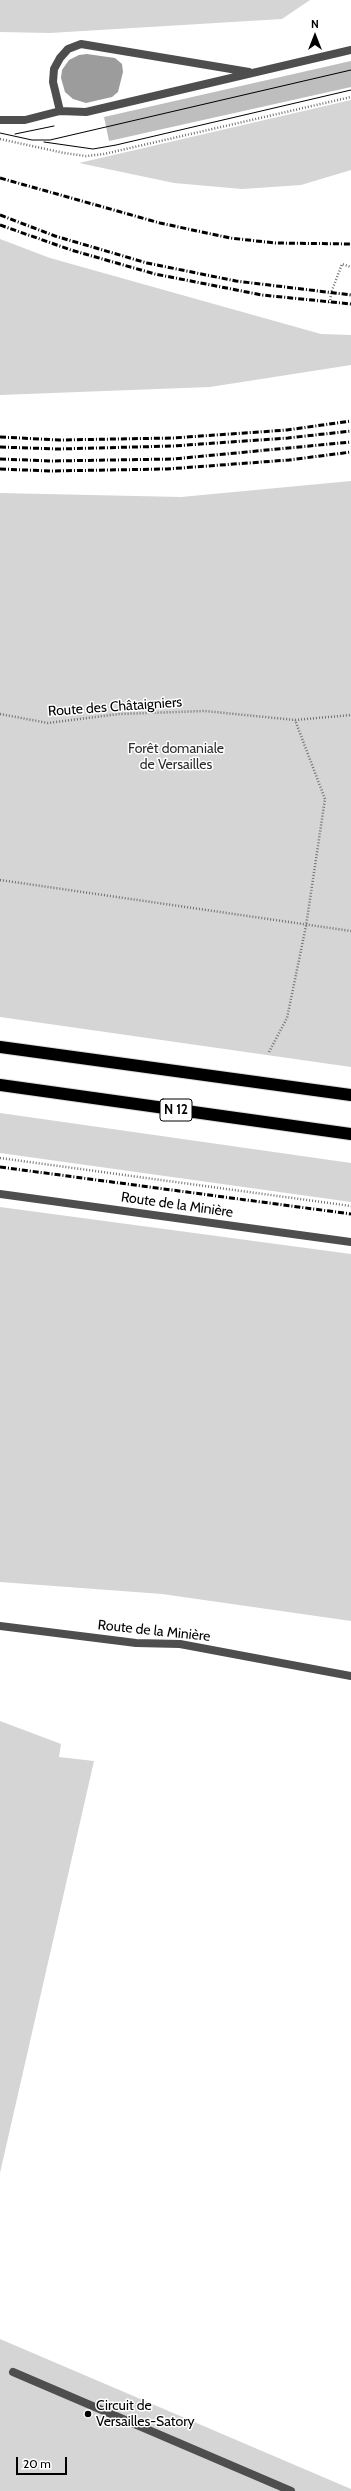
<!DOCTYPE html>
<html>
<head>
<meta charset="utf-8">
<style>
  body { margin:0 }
  #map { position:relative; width:351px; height:2491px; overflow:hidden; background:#fff; font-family:Cabin,sans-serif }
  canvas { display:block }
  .north { position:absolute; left:295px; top:16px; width:40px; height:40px; -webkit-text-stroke:3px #fff; paint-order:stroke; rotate:0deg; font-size:11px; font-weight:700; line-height:16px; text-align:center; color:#000 }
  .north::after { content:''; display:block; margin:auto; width:14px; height:18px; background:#000; clip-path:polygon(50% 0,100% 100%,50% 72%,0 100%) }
  .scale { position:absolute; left:16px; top:2457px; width:51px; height:18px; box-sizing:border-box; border:2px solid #000; border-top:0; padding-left:5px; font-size:12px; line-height:14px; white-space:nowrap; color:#000; -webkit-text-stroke:3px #fff; paint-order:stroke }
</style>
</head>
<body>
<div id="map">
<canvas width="351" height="2491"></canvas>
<div class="north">N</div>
<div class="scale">20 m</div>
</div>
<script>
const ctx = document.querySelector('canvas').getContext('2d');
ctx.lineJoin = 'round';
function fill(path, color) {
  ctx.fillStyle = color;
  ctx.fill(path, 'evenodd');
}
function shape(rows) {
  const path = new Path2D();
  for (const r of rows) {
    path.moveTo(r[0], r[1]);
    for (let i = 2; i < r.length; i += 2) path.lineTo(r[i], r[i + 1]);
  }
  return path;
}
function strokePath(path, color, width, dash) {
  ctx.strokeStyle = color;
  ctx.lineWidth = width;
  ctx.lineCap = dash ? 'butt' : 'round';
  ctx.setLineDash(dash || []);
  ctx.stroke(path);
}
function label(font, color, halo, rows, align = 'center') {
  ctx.font = font + ' Cabin,sans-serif';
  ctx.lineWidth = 3;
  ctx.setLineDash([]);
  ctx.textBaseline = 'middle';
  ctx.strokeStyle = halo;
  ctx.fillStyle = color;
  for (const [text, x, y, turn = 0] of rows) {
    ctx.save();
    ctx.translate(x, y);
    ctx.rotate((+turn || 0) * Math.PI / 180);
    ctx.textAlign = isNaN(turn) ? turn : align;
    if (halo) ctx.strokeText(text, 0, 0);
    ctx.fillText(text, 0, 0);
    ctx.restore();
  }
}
const green = shape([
  [0,0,310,0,282,19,50,33,0,32],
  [351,100,351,170,301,185,242,189,174,183,79,163],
  [0,239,50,258,321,334,351,335,351,365,210,387,0,395],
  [351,481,351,1067,0,1017,0,493,181,497],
  [0,1113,351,1163,351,1202,0,1153],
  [0,1207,351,1254,351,1621,162,1594,0,1582],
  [0,1721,61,1744,59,1757,94,1761,0,2173],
  [0,2339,351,2489,351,2491,0,2491]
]);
const water = shape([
  [87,54,115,58,122,64,123,72,118,92,112,97,86,103,73,99,65,92,61,78,62,70,69,60,79,55]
]);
const building = shape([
  [351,61,351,87,109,141,104,117]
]);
const path = shape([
  [0,139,64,153,86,156,104,154,351,97],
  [330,303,331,293,342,264,351,267],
  [0,714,48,723,119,714,205,711,295,720,351,715],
  [0,880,351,931],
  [269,1052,287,1018,306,926,325,799,295,720],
  [0,1158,351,1206]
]);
const lane = shape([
  [60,111,53,82,54,69,60,58,68,49,81,44,249,72],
  [0,120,25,120,60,111,86,112,351,50],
  [0,1194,351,1242],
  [0,1626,136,1643,180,1644,351,1676]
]);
const street = shape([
  [13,2372,291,2491]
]);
const highway = shape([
  [0,1047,351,1095],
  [0,1085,351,1134]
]);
const tram = shape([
  [0,133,32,140,50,140,351,70],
  [15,134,54,126],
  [44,142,93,149,116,145,351,90]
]);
const rail = shape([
  [0,178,160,223,230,238,275,243,351,244],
  [0,215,55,236,147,263,236,281,351,295],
  [0,225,71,250,155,274,262,295,351,304],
  [0,437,59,440,173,438,287,430,351,421],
  [0,447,58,449,173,446,288,438,351,431],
  [0,459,51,461,173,459,351,442],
  [0,469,50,471,167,469,289,460,351,452],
  [0,1167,351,1214]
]);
const markers = [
  [88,2414,4,"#000"]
];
const shields = [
  [176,1110,32]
];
const shieldNames = [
  ["N 12",176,1110]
];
const streetNames = [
  ["Route des Châtaigniers",115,707,-4],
  ["Route de la Minière",177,1205,8],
  ["Route de la Minière",154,1631,6]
];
const parkNames = [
  ["Forêt domaniale",176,749],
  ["de Versailles",176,765]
];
const poiNames = [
  ["Circuit de",96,2406],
  ["Versailles-Satory",96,2422]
];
fill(green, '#d5d5d5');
fill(water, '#9c9c9c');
fill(building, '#bebebe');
strokePath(highway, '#dbdbdb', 14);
strokePath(path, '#707070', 2.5, [1, 2]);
strokePath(lane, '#4e4e4e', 8);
strokePath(street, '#4e4e4e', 8);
strokePath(highway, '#000', 12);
strokePath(tram, '#000', 1);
strokePath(rail, '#000', 3, [6, 2, 1, 2]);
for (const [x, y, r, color] of markers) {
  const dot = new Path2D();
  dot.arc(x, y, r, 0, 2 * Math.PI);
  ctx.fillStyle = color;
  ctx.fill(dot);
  strokePath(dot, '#fff', 1.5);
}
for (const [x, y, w] of shields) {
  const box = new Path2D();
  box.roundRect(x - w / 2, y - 11, w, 22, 3);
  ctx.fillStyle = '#fff';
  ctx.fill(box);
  strokePath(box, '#000', 1);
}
label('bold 13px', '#000', null, shieldNames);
label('14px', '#000', '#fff', streetNames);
label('14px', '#2c2c2c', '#fff', parkNames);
label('14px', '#000', '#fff', poiNames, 'left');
</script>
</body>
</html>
